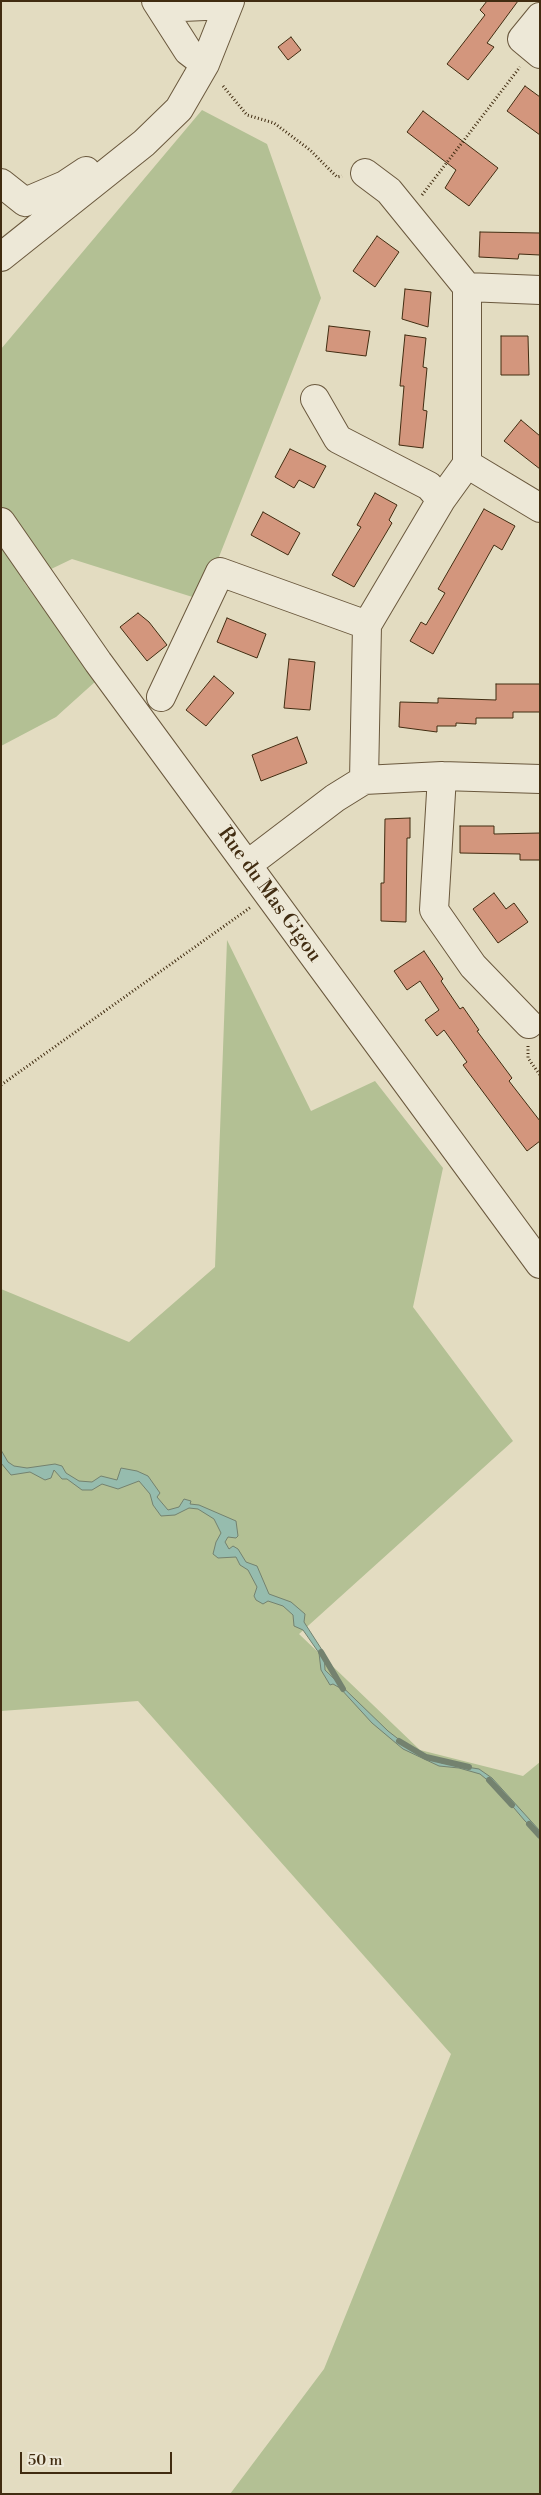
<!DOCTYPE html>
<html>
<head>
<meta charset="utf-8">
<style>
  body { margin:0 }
  #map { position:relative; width:541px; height:2495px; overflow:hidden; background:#e3dcc1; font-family:"Libre Bodoni",serif }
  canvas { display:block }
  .frame { position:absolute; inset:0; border:2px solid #412c11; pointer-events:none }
  .scale { position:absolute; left:20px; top:2452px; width:152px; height:22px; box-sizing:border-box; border:2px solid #412c11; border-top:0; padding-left:6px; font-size:15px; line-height:18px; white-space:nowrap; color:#412c11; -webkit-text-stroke:4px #ede8d7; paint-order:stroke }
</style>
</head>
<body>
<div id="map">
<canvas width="541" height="2495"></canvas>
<div class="frame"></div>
<div class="scale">50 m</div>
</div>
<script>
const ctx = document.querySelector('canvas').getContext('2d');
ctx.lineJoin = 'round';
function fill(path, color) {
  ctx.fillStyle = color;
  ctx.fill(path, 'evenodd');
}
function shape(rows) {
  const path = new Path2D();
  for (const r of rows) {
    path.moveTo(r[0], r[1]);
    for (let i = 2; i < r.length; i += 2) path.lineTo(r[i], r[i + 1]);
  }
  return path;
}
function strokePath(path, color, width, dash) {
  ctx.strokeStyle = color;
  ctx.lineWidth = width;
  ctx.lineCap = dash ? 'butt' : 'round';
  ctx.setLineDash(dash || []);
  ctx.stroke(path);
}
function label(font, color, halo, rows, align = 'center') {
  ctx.font = font + ' "Libre Bodoni",serif';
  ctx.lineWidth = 4;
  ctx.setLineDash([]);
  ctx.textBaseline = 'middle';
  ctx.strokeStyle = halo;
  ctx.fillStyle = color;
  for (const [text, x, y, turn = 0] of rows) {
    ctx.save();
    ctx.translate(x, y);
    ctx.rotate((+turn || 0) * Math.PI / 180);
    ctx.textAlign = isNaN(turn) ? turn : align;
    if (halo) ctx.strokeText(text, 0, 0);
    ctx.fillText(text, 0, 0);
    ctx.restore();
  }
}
const green = shape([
  [202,110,267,144,321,298,202,600,72,559,24,582,96,681,56,717,1,746,1,349],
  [227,940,311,1111,375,1081,443,1168,413,1307,513,1441,299,1634,420,1750,523,1776,540,1762,540,2494,230,2494,324,2369,451,2054,138,1701,1,1711,1,1289,129,1342,215,1267]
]);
const water = shape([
  [1,1450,8,1462,14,1466,27,1468,55,1464,62,1466,66,1473,79,1481,92,1482,101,1476,117,1480,121,1468,137,1471,148,1476,160,1493,157,1497,168,1510,179,1507,184,1499,191,1501,190,1504,199,1505,236,1521,238,1536,236,1538,228,1537,225,1542,229,1549,233,1546,238,1549,246,1562,257,1566,269,1594,291,1602,305,1614,304,1622,324,1653,325,1670,388,1731,419,1755,442,1763,479,1769,492,1778,540,1831,540,1835,525,1821,497,1788,480,1774,459,1768,439,1766,403,1749,372,1723,340,1688,333,1684,330,1685,321,1670,319,1653,303,1630,294,1626,293,1615,283,1606,268,1601,263,1604,256,1600,254,1596,257,1587,248,1570,240,1565,236,1557,218,1558,213,1554,216,1542,221,1533,214,1519,198,1509,189,1508,175,1515,161,1516,153,1505,150,1494,139,1481,118,1489,102,1484,92,1490,82,1490,67,1479,62,1479,54,1470,51,1478,45,1480,30,1472,11,1475,1,1463,1,1450]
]);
const stream = shape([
  [321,1652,343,1689],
  [399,1741,426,1757,469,1767],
  [489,1780,512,1805],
  [529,1824,540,1836]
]);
const building = shape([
  [487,1,518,1,487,43,494,47,468,80,447,64,485,15,480,10,487,1],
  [291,37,301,50,288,60,278,47,291,37],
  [525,86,540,97,540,135,507,111,525,86],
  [423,111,498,168,469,206,445,188,456,170,407,132,423,111],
  [480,232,540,233,540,255,519,254,518,259,479,257,480,232],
  [377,236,399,252,375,287,353,271,377,236],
  [405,289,431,292,428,327,402,319,405,289],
  [329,326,370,331,366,356,326,351,329,326],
  [405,335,426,338,423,367,427,368,423,410,427,411,423,448,399,445,404,386,400,386,405,335],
  [501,336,528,336,529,375,501,375,501,336],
  [521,420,540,436,540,469,504,441,521,420],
  [290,449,326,466,314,488,299,480,294,488,275,477,290,449],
  [375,493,397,505,389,520,392,523,354,587,332,575,361,527,357,525,375,493],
  [484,509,515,526,502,550,494,545,433,654,410,641,421,622,426,625,445,593,438,589,484,509],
  [263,512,300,533,288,555,251,535,263,512],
  [138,613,149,622,167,645,147,661,120,627,138,613],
  [227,618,266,634,257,658,217,642,227,618],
  [289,659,315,662,310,710,284,708,289,659],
  [214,676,234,693,206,726,186,710,214,676],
  [496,684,540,684,540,712,513,712,513,718,476,718,476,724,456,723,456,726,437,726,437,732,399,727,400,702,438,703,438,698,496,700,496,684],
  [297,737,307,763,261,781,252,755,297,737],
  [410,818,410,838,407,838,406,922,381,921,381,883,384,883,385,819,410,818],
  [460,826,494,826,494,834,540,833,540,860,520,860,520,854,460,853,460,826],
  [494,893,506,909,514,903,528,922,498,943,473,909,494,893],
  [424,951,443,979,441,981,460,1009,463,1007,479,1030,477,1031,512,1078,509,1081,540,1121,540,1141,527,1151,463,1065,467,1062,444,1030,437,1036,425,1020,439,1010,420,981,407,990,394,971,424,951]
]);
const path = shape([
  [223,86,247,115,274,123,310,150,337,177,342,176],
  [422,195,520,67],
  [528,1046,528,1058,540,1075],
  [1,1085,251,907]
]);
const minor = shape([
  [156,1,188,51,205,64],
  [157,2,182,7,205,6,219,1],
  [540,17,522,39,540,54],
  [365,173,389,191,467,287],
  [1,183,25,202,65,185,86,171],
  [1,257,144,143,179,109,205,64,230,1],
  [315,399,338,439,429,486,441,500],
  [467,464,540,508],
  [1,522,98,662,540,1264],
  [161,697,220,572,367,625],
  [442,776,434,910,473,966,529,1024],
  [364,780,367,625,441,500,467,464,467,287,540,290],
  [247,865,335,798,364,780,442,776,540,779]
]);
const streetNames = [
  ["Rue du Mas Gigou",269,895,54]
];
fill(green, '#b3c094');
fill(water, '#96bcae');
strokePath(water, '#74826f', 1);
strokePath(stream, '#74826f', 6);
fill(building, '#d3967d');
strokePath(building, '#412c11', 1);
strokePath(minor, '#6a583d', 30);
strokePath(path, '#412c11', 3, [1, 2.5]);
strokePath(minor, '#ede8d7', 28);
label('20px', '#412c11', '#ede8d7', streetNames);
</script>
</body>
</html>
